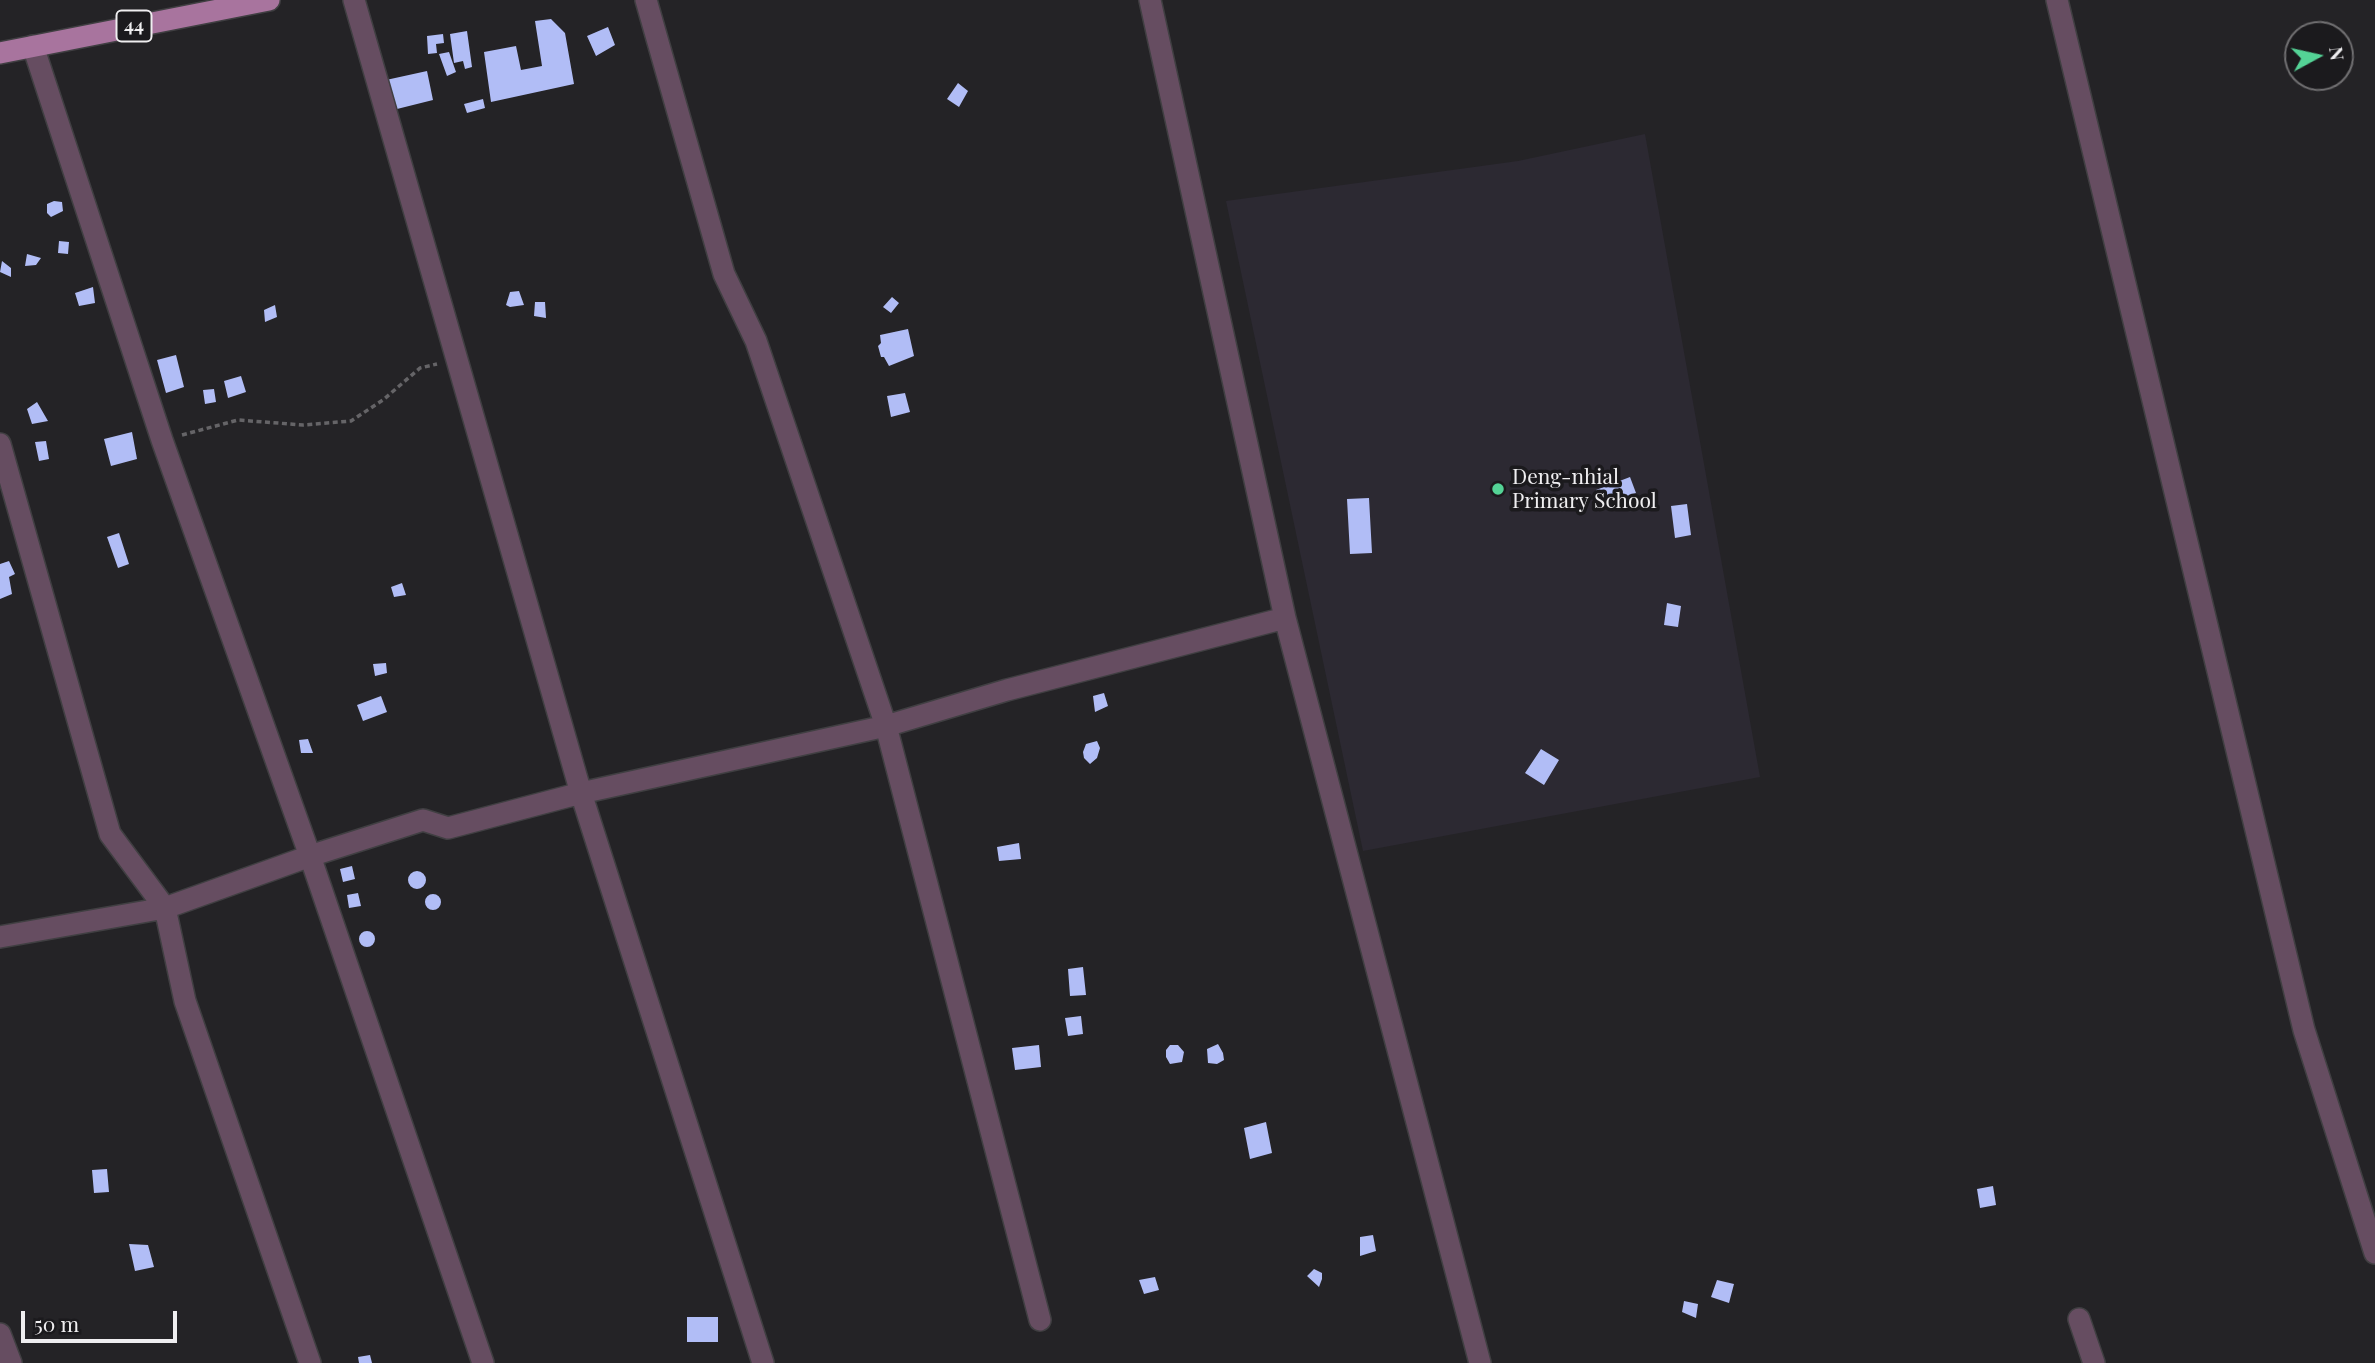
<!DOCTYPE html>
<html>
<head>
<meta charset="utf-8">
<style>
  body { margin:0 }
  #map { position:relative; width:2375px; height:1363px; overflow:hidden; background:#242326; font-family:"Playfair Display",serif }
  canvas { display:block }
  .north { position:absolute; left:2284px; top:21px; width:70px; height:70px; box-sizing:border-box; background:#1b1a1d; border:2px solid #706f71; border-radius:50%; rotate:82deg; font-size:19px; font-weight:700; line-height:28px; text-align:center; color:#efeef0 }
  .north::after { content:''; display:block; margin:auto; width:24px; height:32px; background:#54d396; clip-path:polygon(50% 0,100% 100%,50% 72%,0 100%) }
  .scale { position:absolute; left:21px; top:1311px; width:156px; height:32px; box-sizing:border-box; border:4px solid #efeef0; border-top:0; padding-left:9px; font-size:21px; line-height:24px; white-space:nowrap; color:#efeef0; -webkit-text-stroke:5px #1b1a1d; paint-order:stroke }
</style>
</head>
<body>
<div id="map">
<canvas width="2375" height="1363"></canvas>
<div class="north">N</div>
<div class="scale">50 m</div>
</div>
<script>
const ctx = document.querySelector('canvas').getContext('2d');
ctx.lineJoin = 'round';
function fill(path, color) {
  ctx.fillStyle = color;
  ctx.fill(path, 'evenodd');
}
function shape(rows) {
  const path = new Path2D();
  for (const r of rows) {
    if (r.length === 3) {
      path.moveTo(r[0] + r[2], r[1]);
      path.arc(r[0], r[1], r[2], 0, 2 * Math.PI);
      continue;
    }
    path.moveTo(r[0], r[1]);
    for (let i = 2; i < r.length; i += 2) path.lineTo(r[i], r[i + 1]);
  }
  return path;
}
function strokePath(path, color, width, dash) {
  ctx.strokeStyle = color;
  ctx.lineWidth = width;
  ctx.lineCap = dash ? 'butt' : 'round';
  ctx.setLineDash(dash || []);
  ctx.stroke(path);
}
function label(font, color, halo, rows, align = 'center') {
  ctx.font = font + ' "Playfair Display",serif';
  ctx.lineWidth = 7;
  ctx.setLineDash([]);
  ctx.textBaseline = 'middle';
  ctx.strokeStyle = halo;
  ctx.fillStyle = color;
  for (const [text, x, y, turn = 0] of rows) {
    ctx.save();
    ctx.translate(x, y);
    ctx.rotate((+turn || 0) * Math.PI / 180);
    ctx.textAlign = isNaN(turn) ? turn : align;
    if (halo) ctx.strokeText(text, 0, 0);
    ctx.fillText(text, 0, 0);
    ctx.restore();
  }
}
const built = shape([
  [1645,134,1760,777,1363,851,1226,201,1518,161]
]);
const building = shape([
  [551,19,565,33,574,84,491,102,484,52,516,46,521,70,542,66,535,21],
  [608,27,615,45,596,56,587,36],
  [467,31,472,67,465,69,463,61,454,63,450,34],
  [443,34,444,43,436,44,437,53,428,54,427,36],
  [449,52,456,72,447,76,439,54],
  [427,71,433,100,397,109,392,106,386,80],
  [958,83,968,91,959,107,947,99],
  [483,99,485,108,467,113,464,104],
  [54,201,62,202,63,211,51,217,47,213,47,204],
  [59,241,69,242,68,254,58,253],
  [27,254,41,258,36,265,25,266],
  [2,261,11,268,11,277,0,272],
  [93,287,95,303,79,306,75,293],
  [519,291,524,305,510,307,506,305,510,292],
  [892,297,899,303,891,313,883,307],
  [535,302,545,302,546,318,534,316],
  [275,305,277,317,265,322,264,310],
  [908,329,914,356,889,366,884,357,881,357,878,346,881,343,880,335],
  [176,355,184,387,166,393,157,360],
  [241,376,246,392,228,398,224,381],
  [214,389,216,402,205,404,203,390],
  [905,393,910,412,891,417,887,396],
  [37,402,48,421,32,424,27,409],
  [132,432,137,459,111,466,104,439],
  [46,441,49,459,39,461,35,442],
  [1630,477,1636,493,1603,506,1596,490],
  [1369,498,1372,553,1350,554,1347,499],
  [1687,504,1691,535,1675,538,1671,506],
  [119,533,129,564,118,568,107,537],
  [9,561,15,574,9,577,12,594,0,599,0,564],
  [402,583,406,595,394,597,391,587],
  [1667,603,1681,606,1678,627,1664,625],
  [386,663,387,673,375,676,373,664],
  [1104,693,1108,706,1095,712,1093,696],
  [381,696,387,712,363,721,357,705],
  [308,739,313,753,301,753,299,740],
  [1097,741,1100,748,1097,758,1090,764,1084,758,1083,752,1086,744],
  [1541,749,1559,760,1544,785,1525,773],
  [1019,843,1021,859,999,861,997,847],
  [352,866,355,879,343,882,340,869],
  [417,880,9],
  [358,893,361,906,349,908,347,895],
  [433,902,8],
  [367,939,8],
  [1083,967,1086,995,1070,996,1068,969],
  [1081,1016,1083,1034,1068,1036,1065,1018],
  [1218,1044,1223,1053,1224,1060,1217,1064,1208,1063,1207,1049],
  [1039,1045,1041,1067,1015,1070,1012,1048],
  [1170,1045,1178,1045,1184,1052,1182,1062,1170,1064,1166,1057,1166,1050],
  [1266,1122,1272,1153,1250,1159,1244,1128],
  [107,1169,109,1192,94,1193,92,1170],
  [1993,1186,1996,1205,1980,1208,1977,1189],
  [1373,1235,1376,1251,1360,1256,1360,1237],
  [129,1244,148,1245,154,1267,135,1271],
  [1314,1269,1322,1273,1322,1279,1319,1287,1307,1276],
  [1155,1277,1159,1290,1144,1294,1139,1280],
  [1717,1280,1734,1284,1729,1303,1711,1297],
  [1684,1301,1698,1304,1696,1318,1682,1312],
  [687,1317,718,1317,718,1342,687,1342],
  [370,1355,372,1363,359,1363,358,1357]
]);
const path = shape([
  [182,435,238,420,303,425,351,421,383,400,420,368,437,364]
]);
const minor = shape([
  [354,0,581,793,763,1363],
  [646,0,724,274,756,341,886,726,1040,1320],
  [1150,0,1285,618,1480,1363],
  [2057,0,2304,1030,2375,1253],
  [33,46,162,440,310,856,483,1363],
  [0,444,110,834,165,908,185,1001,310,1363],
  [0,937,165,908,310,856,423,820,448,828,581,793,886,726,1007,690,1285,618],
  [2079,1319,2094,1363],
  [0,1334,11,1363]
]);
const primary = shape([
  [0,53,269,0]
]);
const markers = [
  [1498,489,7,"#54d396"]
];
const shields = [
  [134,26,35]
];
const shieldNames = [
  ["44",134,26]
];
const poiNames = [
  ["Deng-nhial",1512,477],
  ["Primary School",1512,501]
];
fill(built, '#2c2932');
fill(building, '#b1bdf6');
strokePath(minor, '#403f42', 24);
strokePath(primary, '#403f42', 24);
strokePath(path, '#656467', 3.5, [5, 3.5]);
strokePath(minor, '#664d61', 21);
strokePath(primary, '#a8749e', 21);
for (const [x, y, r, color] of markers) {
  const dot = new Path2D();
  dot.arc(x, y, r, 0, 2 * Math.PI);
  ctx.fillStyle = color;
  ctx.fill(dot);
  strokePath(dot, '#1b1a1d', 2.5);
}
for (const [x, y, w] of shields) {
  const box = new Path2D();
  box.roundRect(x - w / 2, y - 15.5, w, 31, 5);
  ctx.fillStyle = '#1b1a1d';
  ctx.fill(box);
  strokePath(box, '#efeef0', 2);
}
label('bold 19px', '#efeef0', null, shieldNames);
label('21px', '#efeef0', '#1b1a1d', poiNames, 'left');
</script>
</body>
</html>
